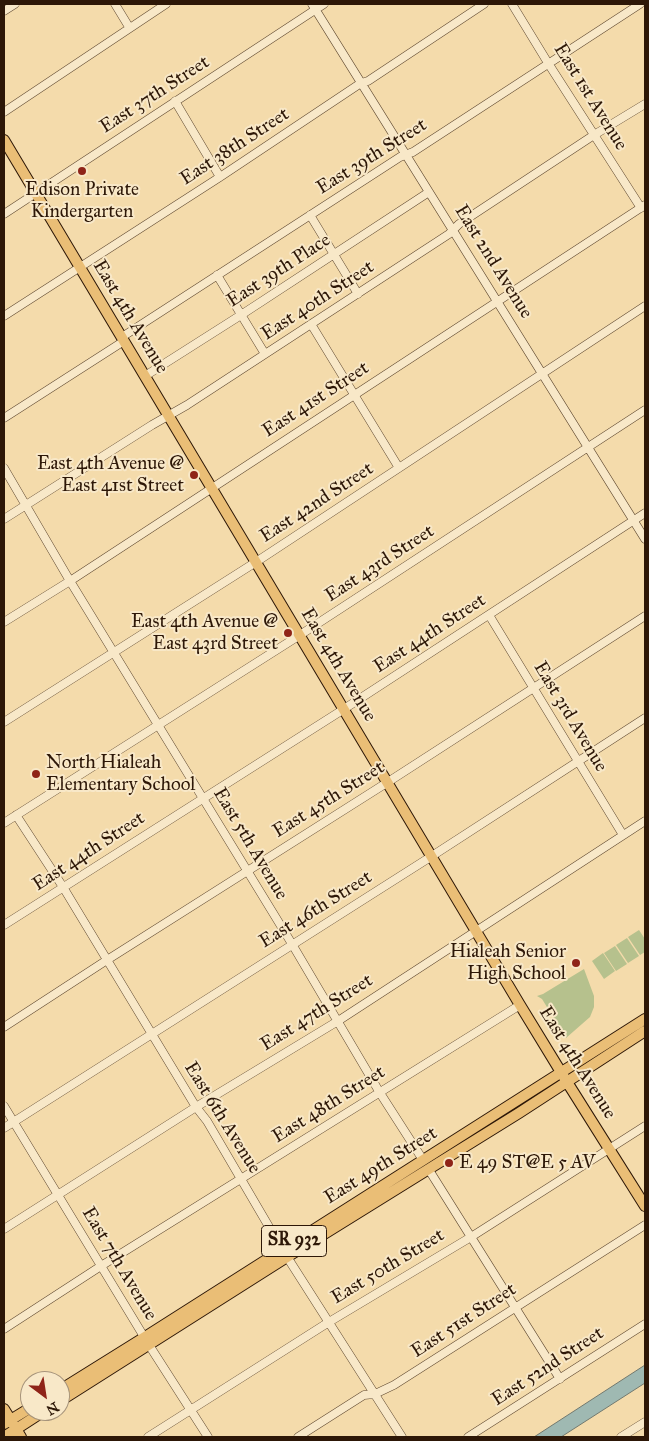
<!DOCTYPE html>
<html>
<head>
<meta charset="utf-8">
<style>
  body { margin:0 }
  #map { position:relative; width:649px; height:1441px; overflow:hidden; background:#f4dbab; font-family:"IM FELL Great Primer",serif }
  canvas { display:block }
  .frame { position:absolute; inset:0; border:5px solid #2d1707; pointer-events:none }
  .north { position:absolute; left:20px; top:1371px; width:50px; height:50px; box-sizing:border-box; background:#f8e8c8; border:1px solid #a7947b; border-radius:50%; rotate:149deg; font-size:14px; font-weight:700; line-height:20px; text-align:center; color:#2d1707 }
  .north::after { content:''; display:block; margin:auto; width:18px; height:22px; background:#8f2418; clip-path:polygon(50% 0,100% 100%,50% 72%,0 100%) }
</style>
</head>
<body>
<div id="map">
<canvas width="649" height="1441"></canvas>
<div class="frame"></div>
<div class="north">N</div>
</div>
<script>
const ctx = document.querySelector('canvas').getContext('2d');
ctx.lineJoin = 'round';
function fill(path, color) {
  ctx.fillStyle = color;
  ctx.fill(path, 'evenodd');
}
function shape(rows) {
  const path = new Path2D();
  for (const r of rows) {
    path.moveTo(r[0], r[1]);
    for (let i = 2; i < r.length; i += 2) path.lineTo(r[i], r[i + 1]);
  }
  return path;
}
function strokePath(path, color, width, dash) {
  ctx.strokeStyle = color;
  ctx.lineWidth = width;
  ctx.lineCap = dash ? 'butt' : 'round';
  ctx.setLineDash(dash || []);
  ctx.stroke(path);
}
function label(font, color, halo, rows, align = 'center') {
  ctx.font = font + ' "IM FELL Great Primer",serif';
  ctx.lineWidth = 4;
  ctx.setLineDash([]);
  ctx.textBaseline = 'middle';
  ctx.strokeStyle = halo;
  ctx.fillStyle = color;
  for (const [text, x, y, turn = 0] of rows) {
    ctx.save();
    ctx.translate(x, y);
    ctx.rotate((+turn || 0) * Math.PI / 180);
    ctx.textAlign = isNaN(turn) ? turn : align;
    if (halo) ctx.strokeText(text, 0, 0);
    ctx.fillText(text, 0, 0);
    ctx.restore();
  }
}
const green = shape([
  [639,930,645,939,645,952,640,955,628,937],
  [627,938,639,956,628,963,616,945],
  [615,946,627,964,616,971,604,953],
  [603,953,615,971,604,979,592,961],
  [584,969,594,996,594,1007,590,1017,566,1038,542,999,537,996,543,994]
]);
const water = shape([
  [645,1365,645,1383,561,1437,534,1437,645,1365]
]);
const minor = shape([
  [115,4,129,27],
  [312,4,645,539],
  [512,4,548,63,641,208],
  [4,11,15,4],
  [175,101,220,177],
  [4,112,166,4],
  [4,214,324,4],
  [310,215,358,294],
  [217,275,265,354],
  [4,316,220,177,361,83,368,81,484,4],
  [311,324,399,468],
  [122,337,400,157,413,152,640,4],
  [145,376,241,315,429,192],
  [4,418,124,341],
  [4,468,70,581,292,944,380,1093,423,1160],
  [4,519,152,425,187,405,449,234,459,224,594,135,645,104],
  [489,615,623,835],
  [4,622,70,581,645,205],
  [4,722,256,562,645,306],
  [16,815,63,887,196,1107,207,1121,282,1249,402,1437],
  [4,823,300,635,645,410],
  [4,925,344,709,645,513],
  [4,1027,107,960,388,782,645,616],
  [4,1106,149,1345,208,1437],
  [4,1128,432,856,645,718],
  [429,1170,560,1379],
  [4,1229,196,1107,338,1021,645,821],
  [4,1329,101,1266,520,1005],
  [148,1437,329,1322,471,1237,645,1126],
  [298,1437,364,1395,375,1394,394,1385,645,1225],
  [468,1437,645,1324],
  [621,1437,645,1422]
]);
const major = shape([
  [4,140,520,1005,567,1082,645,1206],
  [60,1390,145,1337,645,1019],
  [60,1401,287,1257,519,1113,645,1031],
  [4,1409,21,1437],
  [4,1424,30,1408],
  [4,1437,44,1411]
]);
const markers = [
  [82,171,5,"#8f2418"],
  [194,475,5,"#8f2418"],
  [288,633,5,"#8f2418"],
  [36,774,5,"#8f2418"],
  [576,963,5,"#8f2418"],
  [449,1163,5,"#8f2418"]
];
const shields = [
  [294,1241,65]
];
const shieldNames = [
  ["SR 932",294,1241]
];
const streetNames = [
  ["East 37th Street",155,95,-33],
  ["East 1st Avenue",590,97,58],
  ["East 38th Street",235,147,-33],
  ["East 39th Street",372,157,-32],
  ["East 2nd Avenue",493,262,58],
  ["East 39th Place",279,271,-33],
  ["East 40th Street",318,301,-33],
  ["East 4th Avenue",130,317,59],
  ["East 41st Street",316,400,-33],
  ["East 42nd Street",317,503,-33],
  ["East 43rd Street",380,564,-33],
  ["East 44th Street",430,634,-33],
  ["East 4th Avenue",338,665,59],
  ["East 3rd Avenue",570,717,59],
  ["East 45th Street",329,800,-32],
  ["East 5th Avenue",250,844,59],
  ["East 44th Street",89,852,-33],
  ["East 46th Street",316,910,-32],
  ["East 47th Street",317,1013,-32],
  ["East 4th Avenue",577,1063,58],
  ["East 48th Street",329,1105,-32],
  ["East 6th Avenue",222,1118,58],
  ["East 49th Street",381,1166,-32],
  ["East 7th Avenue",119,1264,59],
  ["East 50th Street",388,1267,-31],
  ["East 51st Street",464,1321,-33],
  ["East 52nd Street",548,1367,-33]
];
const poiNames = [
  ["Edison Private",82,190,"center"],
  ["Kindergarten",82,212,"center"],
  ["East 4th Avenue @",184,464],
  ["East 41st Street",184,486],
  ["East 4th Avenue @",278,622],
  ["East 43rd Street",278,644],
  ["North Hialeah",46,763,"left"],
  ["Elementary School",46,785,"left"],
  ["Hialeah Senior",566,952],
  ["High School",566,974],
  ["E 49 ST@E 5 AV",459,1163,"left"]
];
fill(green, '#b6c18d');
fill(water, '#9fb9b2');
strokePath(water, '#71786e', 1);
strokePath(minor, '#5f4830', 9);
strokePath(major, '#2d1707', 12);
strokePath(minor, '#f8e8c8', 8);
strokePath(major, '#eabe76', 10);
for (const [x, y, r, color] of markers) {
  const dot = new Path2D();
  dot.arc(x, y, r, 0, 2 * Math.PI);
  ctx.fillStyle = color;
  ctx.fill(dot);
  strokePath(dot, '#f8e8c8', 2);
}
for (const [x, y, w] of shields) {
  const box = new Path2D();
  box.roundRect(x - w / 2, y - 15.5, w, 31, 4);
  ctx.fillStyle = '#f8e8c8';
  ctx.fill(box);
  strokePath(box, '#2d1707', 1);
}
label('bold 18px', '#2d1707', null, shieldNames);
label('19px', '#2d1707', '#f8e8c8', streetNames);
label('19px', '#2d1707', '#f8e8c8', poiNames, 'right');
</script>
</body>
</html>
